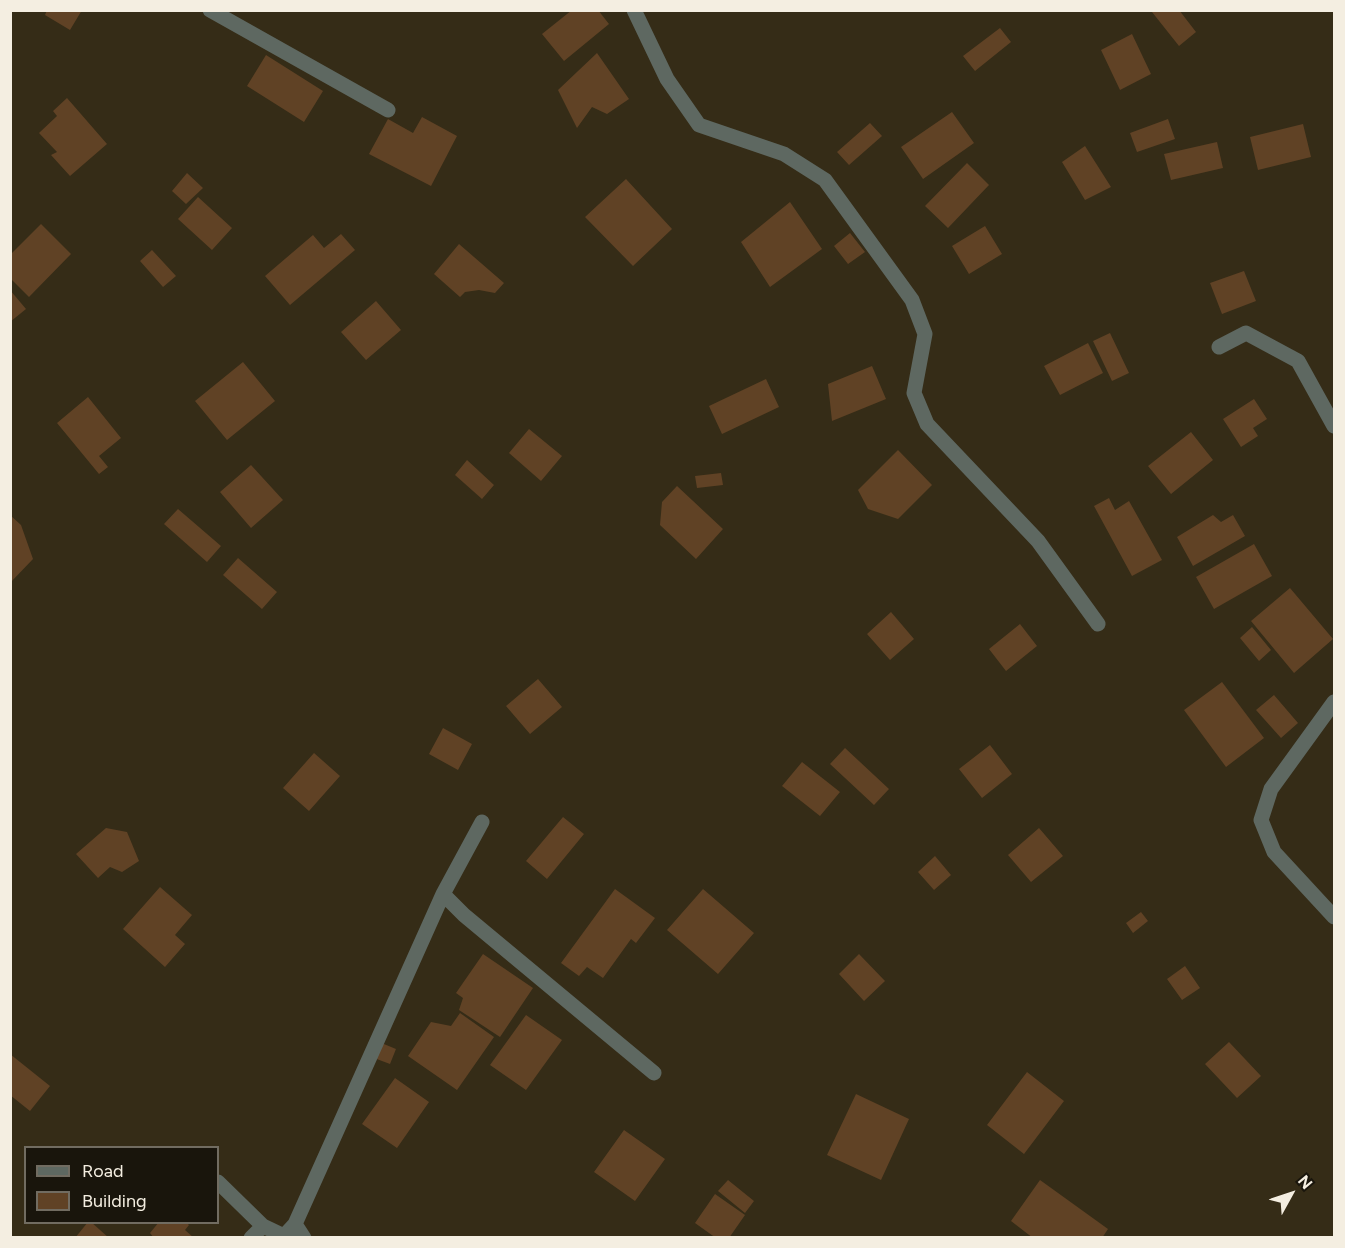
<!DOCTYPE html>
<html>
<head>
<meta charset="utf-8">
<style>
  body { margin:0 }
  #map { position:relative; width:1345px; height:1248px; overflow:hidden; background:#352c17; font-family:Figtree,sans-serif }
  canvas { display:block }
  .frame { position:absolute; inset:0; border:12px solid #f4eee1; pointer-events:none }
  .legend { position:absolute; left:24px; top:1146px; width:195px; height:78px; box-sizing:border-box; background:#19150c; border:2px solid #716c61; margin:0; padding:8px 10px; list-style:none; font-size:18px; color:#f4eee1 }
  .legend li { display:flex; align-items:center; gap:12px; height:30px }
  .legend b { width:30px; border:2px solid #716c61 }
  .north { position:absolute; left:1261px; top:1164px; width:60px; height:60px; -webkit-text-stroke:4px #19150c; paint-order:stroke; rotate:50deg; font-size:16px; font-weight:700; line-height:24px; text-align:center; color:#f4eee1 }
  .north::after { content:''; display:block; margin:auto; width:21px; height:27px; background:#f4eee1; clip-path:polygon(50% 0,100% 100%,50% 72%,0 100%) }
</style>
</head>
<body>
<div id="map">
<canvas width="1345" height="1248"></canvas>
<div class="frame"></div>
<ul class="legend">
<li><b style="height:8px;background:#5e6861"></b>Road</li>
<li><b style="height:16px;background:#604225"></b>Building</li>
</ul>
<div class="north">N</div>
</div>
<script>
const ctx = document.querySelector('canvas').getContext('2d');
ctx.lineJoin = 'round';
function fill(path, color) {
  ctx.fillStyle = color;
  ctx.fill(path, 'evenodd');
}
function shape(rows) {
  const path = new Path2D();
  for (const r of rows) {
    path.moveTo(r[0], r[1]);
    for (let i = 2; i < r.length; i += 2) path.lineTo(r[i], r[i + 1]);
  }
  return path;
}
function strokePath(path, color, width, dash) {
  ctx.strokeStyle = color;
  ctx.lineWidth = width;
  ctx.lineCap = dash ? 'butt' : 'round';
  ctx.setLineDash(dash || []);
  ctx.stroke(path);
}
const building = shape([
  [47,10,82,10,70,30,45,15],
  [572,10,598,10,609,24,564,61,542,34],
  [1153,10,1179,10,1196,32,1179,46,1152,12],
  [1000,28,1011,42,975,71,963,56],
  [1132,34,1151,74,1120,90,1101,50],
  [597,53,629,99,607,114,592,107,577,128,558,90],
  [266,55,323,91,304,122,247,86],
  [67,98,107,144,70,176,51,155,57,152,39,133,57,116,53,111],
  [952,112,974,143,923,179,901,147],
  [422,117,457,136,431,186,369,154,388,119,413,133],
  [1168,119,1175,139,1137,152,1130,133],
  [870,123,882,136,849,165,837,152],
  [1303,124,1311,157,1258,170,1250,137],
  [1217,142,1223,168,1171,180,1164,154],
  [1085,146,1111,187,1085,200,1062,162],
  [967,163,989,185,948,228,925,206],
  [187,173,203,188,186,204,172,191],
  [626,179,672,229,633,266,585,217],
  [198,197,232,228,212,250,178,219],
  [790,202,822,249,770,287,741,242],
  [41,224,71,254,29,297,10,278,10,255],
  [985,226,1002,254,969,274,952,246],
  [850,233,865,252,848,264,834,246],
  [341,234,355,250,290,305,265,276,313,235,324,248],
  [459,244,504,283,495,293,479,290,465,292,460,297,434,274],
  [152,250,176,276,163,287,140,261],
  [1244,271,1256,301,1222,314,1210,283],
  [10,290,26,309,10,322],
  [376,301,401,330,366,360,341,332],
  [1110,333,1129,373,1112,381,1093,341],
  [1088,343,1103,373,1060,395,1044,366],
  [243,362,275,401,227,440,195,401],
  [872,366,886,399,832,421,828,384],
  [766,379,779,407,722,434,709,406],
  [88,397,121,438,99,456,108,467,99,474,57,423],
  [1254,399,1267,419,1253,428,1258,436,1241,447,1223,419],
  [529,429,562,456,541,481,509,453],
  [1191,432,1213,460,1171,494,1148,466],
  [898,450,932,485,898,519,868,509,858,490],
  [467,460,494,485,482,499,455,475],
  [251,465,283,500,251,528,220,492],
  [721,473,723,485,697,488,695,476],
  [677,486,723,529,696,559,660,525,662,502],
  [1109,498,1115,510,1129,501,1162,560,1132,576,1094,506],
  [178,509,221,546,207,562,164,524],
  [10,515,21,525,33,559,10,583],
  [1213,515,1221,522,1233,515,1245,536,1193,566,1177,537],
  [1254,544,1272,576,1214,609,1196,577],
  [238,558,277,592,262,609,223,575],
  [1290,588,1333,639,1294,673,1251,621],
  [891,612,914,639,890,660,867,634],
  [1020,624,1037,646,1006,671,989,649],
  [1252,627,1271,650,1259,661,1240,638],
  [538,679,562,707,530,734,506,706],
  [1222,682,1264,738,1226,767,1184,710],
  [1274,695,1298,723,1281,738,1256,710],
  [443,728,472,744,458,770,429,754],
  [990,745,1012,774,982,798,959,769],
  [845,748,889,789,874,805,830,764],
  [314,753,340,776,309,811,283,788],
  [802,762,840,792,820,816,782,786],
  [563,817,584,834,547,879,526,861],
  [106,828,127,832,139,861,122,872,110,867,98,878,76,854],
  [1039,828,1063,856,1031,882,1008,855],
  [935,856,951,875,934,890,918,872],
  [160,887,192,915,175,935,185,944,165,967,123,929],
  [615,889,655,918,636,943,631,939,603,978,587,967,579,976,561,963],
  [703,889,754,933,718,974,667,930],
  [1141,912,1148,921,1133,933,1126,923],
  [483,954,533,988,500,1037,459,1010,463,998,456,993],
  [859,954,885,981,864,1001,839,974],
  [1185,966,1200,988,1182,1000,1167,979],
  [460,1013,494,1037,457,1090,408,1056,431,1022,451,1026],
  [526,1015,562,1040,526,1090,490,1065],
  [379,1042,396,1049,390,1064,374,1058],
  [1229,1042,1261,1076,1237,1098,1205,1064],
  [10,1054,50,1086,30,1111,10,1095],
  [1027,1072,1064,1101,1024,1154,987,1125],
  [395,1078,429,1102,397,1148,362,1124],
  [856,1094,909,1119,881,1180,827,1155],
  [624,1130,665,1159,635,1201,594,1172],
  [728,1180,754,1201,745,1213,718,1191],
  [1040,1180,1108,1229,1102,1238,1033,1238,1011,1221],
  [715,1194,745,1215,729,1238,716,1238,695,1223],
  [88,1222,91,1222,109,1238,75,1238],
  [159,1222,186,1222,189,1225,185,1230,194,1238,154,1238,150,1233]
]);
const minor = shape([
  [210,10,388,110],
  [634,10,667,79,699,125,784,154,825,180,912,300,925,334,914,393,927,424,1038,541,1098,624],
  [1219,347,1246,333,1298,361,1334,426],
  [1334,702,1271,789,1261,820,1274,852,1334,917],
  [443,894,464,915,654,1073],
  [218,1182,263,1226,284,1236,295,1224,443,894,482,822],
  [295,1224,304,1238],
  [251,1238,263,1226]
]);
fill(building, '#604225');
strokePath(minor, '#5e6861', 15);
</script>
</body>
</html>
